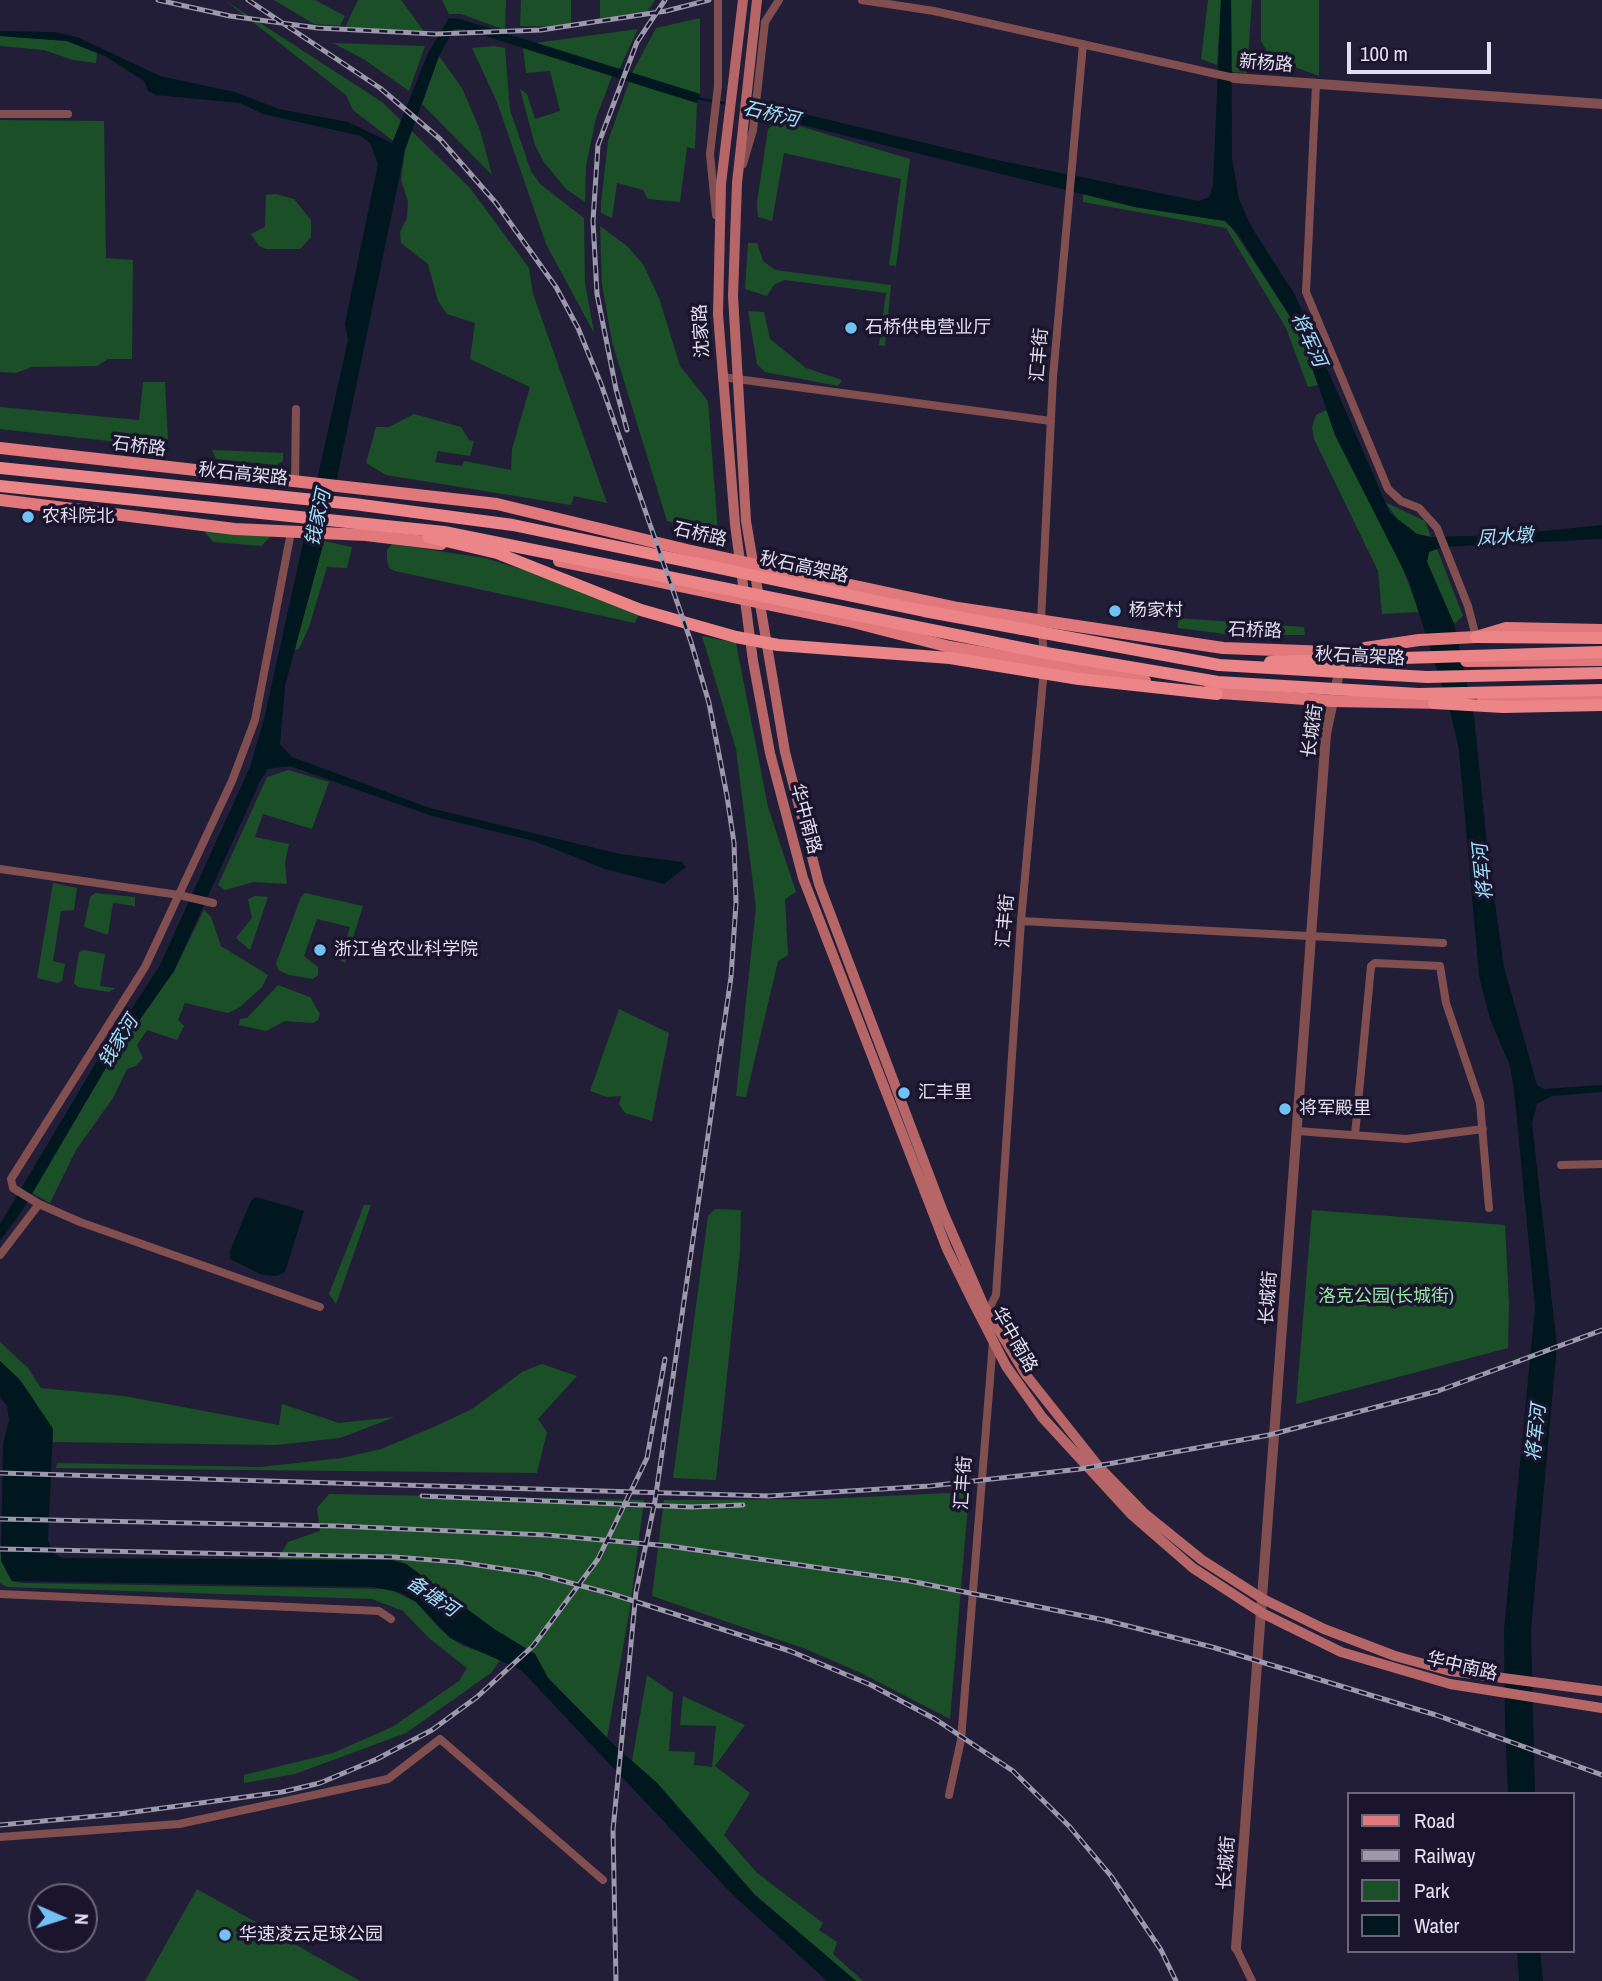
<!DOCTYPE html>
<html>
<head>
<meta charset="utf-8">
<style>
  body { margin:0 }
  #map { position:relative; width:1602px; height:1981px; overflow:hidden; background:#231e37; font-family:"Archivo Narrow",sans-serif }
  canvas { display:block }
  .legend { position:absolute; left:1347px; top:1792px; width:228px; height:161px; box-sizing:border-box; background:#1a152c; border:2px solid #6a667a; margin:0; padding:9px 12px; list-style:none; font-size:21px; color:#e1dff0 }
  .legend li { display:flex; align-items:center; gap:14px; height:35px }
  .legend b { width:35px; border:2px solid #6a667a }
  .north { position:absolute; left:28px; top:1883px; width:70px; height:70px; box-sizing:border-box; background:#1a152c; border:2px solid #6a667a; border-radius:50%; rotate:93deg; font-size:19px; font-weight:700; line-height:28px; text-align:center; color:#e1dff0 }
  .north::after { content:''; display:block; margin:auto; width:24px; height:32px; background:#72c1f5; clip-path:polygon(50% 0,100% 100%,50% 72%,0 100%) }
  .scale { position:absolute; left:1347px; top:42px; width:144px; height:32px; box-sizing:border-box; border:4px solid #e1dff0; border-top:0; padding-left:9px; font-size:21px; line-height:24px; white-space:nowrap; color:#e1dff0; -webkit-text-stroke:5px #1a152c; paint-order:stroke }
</style>
</head>
<body>
<div id="map">
<canvas width="1602" height="1981"></canvas>
<ul class="legend">
<li><b style="height:9px;background:#e1787b"></b>Road</li>
<li><b style="height:9px;background:#9c99ad"></b>Railway</li>
<li><b style="height:19px;background:#1b4f27"></b>Park</li>
<li><b style="height:19px;background:#001720"></b>Water</li>
</ul>
<div class="north">N</div>
<div class="scale">100 m</div>
</div>
<script>
const ctx = document.querySelector('canvas').getContext('2d');
ctx.lineJoin = 'round';
function fill(path, color) {
  ctx.fillStyle = color;
  ctx.fill(path, 'evenodd');
}
function shape(rows) {
  const path = new Path2D();
  for (const r of rows) {
    path.moveTo(r[0], r[1]);
    for (let i = 2; i < r.length; i += 2) path.lineTo(r[i], r[i + 1]);
  }
  return path;
}
function strokePath(path, color, width, dash) {
  ctx.strokeStyle = color;
  ctx.lineWidth = width;
  ctx.lineCap = dash ? 'butt' : 'round';
  ctx.setLineDash(dash || []);
  ctx.stroke(path);
}
function label(font, color, halo, rows, align = 'center') {
  ctx.font = font + ' "Archivo Narrow","Noto Sans SC",sans-serif';
  ctx.lineWidth = 7;
  ctx.setLineDash([]);
  ctx.textBaseline = 'middle';
  ctx.strokeStyle = halo;
  ctx.fillStyle = color;
  for (const [text, x, y, turn = 0] of rows) {
    ctx.save();
    ctx.translate(x, y);
    ctx.rotate((+turn || 0) * Math.PI / 180);
    ctx.textAlign = isNaN(turn) ? turn : align;
    if (halo) ctx.strokeText(text, 0, 0);
    ctx.fillText(text, 0, 0);
    ctx.restore();
  }
}
const green = shape([
  [274,0,315,0,345,16,340,26,314,24],
  [358,0,401,0,426,34,345,27],
  [442,0,506,0,505,30,461,14,449,14],
  [521,0,571,0,571,27,520,26],
  [600,0,655,0,647,12,600,18],
  [1208,0,1221,0,1217,65,1201,59],
  [1231,0,1252,0,1247,73,1232,72],
  [1261,0,1319,0,1319,76,1271,58,1261,41],
  [226,1,382,102,470,188,529,268,533,294,607,503,574,496,571,505,386,475,366,463,376,427,389,427,414,414,461,427,469,440,474,441,470,456,438,451,435,462,462,466,464,461,511,470,512,449,530,387,470,359,475,323,447,314,438,301,428,264,401,243,400,232,407,218,408,201,401,180,405,150,353,110,346,95],
  [700,18,700,94,632,73,656,28],
  [638,29,619,70,535,43],
  [0,36,67,41,97,53,96,63,73,60,44,50,0,46],
  [333,43,425,46,409,91,365,60],
  [494,46,505,48,510,110,531,171,540,184,584,218,585,283,594,333,546,244,497,102,472,48],
  [523,48,612,76,596,118,586,166,585,202,566,189,543,161,535,145,520,89,527,94,535,119,560,111,550,71,526,73],
  [439,56,462,88,480,130,492,175,422,104],
  [629,82,697,103,695,149,687,147,680,202,648,199,643,190,617,183,612,218,601,213,601,203,608,141],
  [0,120,104,121,106,258,133,260,132,359,108,359,97,366,32,367,16,373,0,372],
  [779,120,910,159,896,266,889,265,901,179,784,153,772,221,758,217,757,202,768,129],
  [276,194,294,199,311,220,311,237,300,249,266,249,259,246,251,234,265,227,266,195],
  [1083,194,1135,207,1225,221,1232,228,1300,332,1318,385,1308,387,1286,328,1226,228,1083,202],
  [600,226,627,246,643,264,659,298,680,366,708,401,718,533,667,521,612,342,602,284],
  [748,243,757,243,763,261,775,270,891,285,885,346,879,345,886,293,784,280,774,285,767,296,745,289],
  [748,311,764,312,770,339,806,368,842,380,838,386,765,372,757,364],
  [143,382,165,382,168,439,164,447,0,429,0,407,139,420],
  [1327,410,1335,435,1400,561,1419,612,1382,614,1378,571,1314,439,1312,427,1316,415],
  [212,450,283,453,283,461,277,465,216,459],
  [1385,502,1425,521,1431,537,1417,534,1398,520],
  [204,531,271,536,261,546,213,542],
  [324,541,352,547,347,568,327,567,309,627,299,649,294,650],
  [392,544,485,558,591,591,641,610,635,623,395,571,389,568,387,559,387,550],
  [1437,549,1463,616,1454,624,1427,562,1428,552],
  [1178,618,1304,627,1305,635,1233,635,1178,628],
  [702,636,736,643,768,807,796,892,785,899,788,955,778,961,746,1097,736,1096,756,907,736,749],
  [288,770,329,782,312,829,263,814,255,837,289,844,285,863,287,884,254,882,225,890,218,885,267,777],
  [53,883,77,888,74,910,61,911,53,961,65,964,62,981,57,983,37,978],
  [95,893,135,897,135,906,113,903,108,935,84,927,90,897],
  [305,893,363,906,345,963,340,960,350,927,317,919,304,956,318,967,318,975,313,979,289,975,278,970,276,963,301,897],
  [255,896,268,897,250,950,236,938,252,918,248,899],
  [204,910,211,917,221,946,268,975,262,987,240,1007,228,1013,185,1003,178,1020,184,1026,177,1040,147,1030,137,1045,143,1058,136,1066,127,1069,113,1098,76,1150,50,1203,32,1193,107,1066,174,971],
  [84,950,105,954,100,986,115,988,109,992,78,987,74,983,79,952],
  [278,985,310,997,320,1014,318,1020,313,1023,285,1021,266,1031,239,1025,240,1019,247,1018],
  [619,1009,669,1033,652,1121,625,1113,619,1104,621,1096,607,1097,590,1091],
  [364,1205,371,1205,336,1304,329,1294],
  [715,1209,741,1210,740,1251,716,1480,673,1478,708,1216],
  [1312,1210,1505,1225,1509,1303,1508,1348,1296,1404],
  [0,1342,28,1368,41,1388,124,1396,279,1425,282,1404,339,1423,395,1417,340,1438,276,1445,52,1442,53,1429,20,1380,0,1361],
  [542,1364,577,1376,538,1419,547,1432,537,1473,56,1468,57,1463,260,1467,342,1458,381,1449,436,1426,472,1409,522,1372],
  [969,1492,950,1719,861,1673,803,1648,652,1596,664,1500,823,1499],
  [329,1494,644,1500,630,1608,607,1738,548,1678,535,1654,494,1629,406,1564,392,1560,276,1561,288,1542,320,1531,317,1508],
  [0,1552,7,1573,12,1581,21,1583,389,1589,416,1602,440,1629,461,1645,501,1659,491,1673,406,1733,295,1774,244,1783,244,1775,333,1753,392,1727,459,1681,467,1668,430,1639,403,1611,372,1599,7,1587,0,1583],
  [647,1675,673,1693,669,1751,695,1752,694,1765,712,1767,716,1726,680,1725,683,1696,745,1725,715,1766,750,1793,724,1835,757,1873,823,1923,819,1930,837,1942,833,1954,863,1981,856,1981,755,1895,657,1783,632,1761],
  [197,1889,360,1981,145,1981]
]);
const water = shape([
  [1221,0,1231,0,1232,158,1239,199,1251,226,1295,295,1390,513,1417,534,1431,537,1505,535,1602,525,1602,539,1443,547,1429,552,1427,562,1454,624,1474,716,1487,845,1504,967,1537,1085,1544,1089,1602,1085,1602,1092,1552,1096,1537,1104,1532,1123,1557,1346,1531,1630,1535,1794,1508,1794,1505,1726,1504,1629,1535,1307,1514,1090,1510,1066,1490,1019,1479,976,1459,750,1451,715,1409,581,1335,435,1300,332,1238,234,1225,221,1135,207,770,117,771,106,992,159,1199,201,1209,197,1213,185],
  [449,18,460,19,700,94,697,103,463,29,454,29,439,56,405,150,324,541,285,686,280,744,292,757,430,808,620,854,682,862,686,867,664,884,605,869,534,841,432,816,290,766,268,769,261,779,174,971,107,1066,22,1211,0,1241,0,1224,100,1056,159,967,250,767,264,719,348,340,345,323,378,164,370,143,361,136,263,114,240,103,156,95,148,91,144,81,105,56,67,41,0,36,0,31,54,32,77,37,160,76,235,92,279,109,348,122,392,143,428,53],
  [256,1197,304,1211,285,1272,277,1276,262,1275,230,1259,230,1251,251,1201],
  [0,1361,20,1380,53,1429,48,1540,52,1552,62,1558,392,1560,406,1564,494,1629,535,1654,548,1678,615,1746,657,1783,755,1895,856,1981,827,1981,733,1895,521,1670,450,1638,416,1602,402,1593,374,1587,12,1581,1,1561,3,1444,9,1420,7,1406,0,1397],
  [1517,1951,1540,1951,1543,1981,1519,1981]
]);
const stream = shape([
  [697,98,729,104],
  [756,109,773,112]
]);
const minor = shape([
  [862,0,934,11,1234,78],
  [1316,84,1306,292,1388,489,1401,501,1419,508,1437,528,1468,606,1476,637],
  [0,114,68,114],
  [743,164,753,130,765,22,779,0],
  [716,215,710,154,718,86,718,0],
  [722,377,1051,421],
  [295,483,296,409],
  [291,532,255,720,232,781,145,967,11,1179,13,1188,39,1204,80,1222,320,1307],
  [1044,656,1041,621,1053,377,1083,44],
  [0,869,179,895,213,903],
  [1021,921,1443,943],
  [1297,1131,1406,1139,1483,1129],
  [1355,1135,1371,966,1375,963,1440,966,1446,1003,1480,1103,1489,1208],
  [1561,1165,1602,1164],
  [0,1255,39,1204],
  [987,1313,996,1295,1021,921,1044,669],
  [0,1594,379,1611,391,1619],
  [949,1795,961,1740,993,1342],
  [0,1837,179,1824,388,1779,440,1739,603,1880],
  [1236,1948,1252,1981]
]);
const tertiary = shape([
  [1234,78,1602,104],
  [1236,1948,1326,734,1340,668]
]);
const secondary = shape([
  [743,0,721,184,718,314,735,524,753,661,770,753,803,878,947,1249,972,1300,1006,1366,1042,1417,1132,1515,1193,1568,1262,1613,1341,1652,1450,1684,1602,1708],
  [757,0,737,183,733,296,746,521,785,752,819,884,943,1212,983,1304,1026,1375,1099,1467,1145,1514,1202,1560,1263,1599,1324,1629,1395,1656,1450,1671,1602,1691]
]);
const primary = shape([
  [0,448,497,504,687,550,958,608,1223,648,1382,654],
  [0,500,235,529,366,535,441,544],
  [559,561,853,622,950,647,1145,681],
  [1365,648,1419,640,1476,637,1506,628,1602,630],
  [1466,661,1602,660],
  [1207,692,1333,701,1444,703],
  [1483,701,1602,698]
]);
const trunk = shape([
  [0,468,354,504,513,525,924,611,1219,665,1427,677,1602,673],
  [0,486,444,532,1046,653,1218,682,1418,694,1602,690],
  [429,537,497,553,641,610,736,637,778,645,950,658,1079,679,1217,694],
  [1476,637,1602,638],
  [1270,662,1602,652],
  [1434,703,1503,707,1602,705]
]);
const rail = shape([
  [158,0,230,16,318,28,436,34,541,30,666,11,709,0],
  [248,0,380,88,440,139,496,203,556,287,578,328,601,384,691,642,709,703,727,796,734,843,736,903,731,977,655,1501,636,1592,613,1830,616,1981],
  [627,430,616,389,597,294,593,221,598,145,637,42,665,0],
  [0,1473,769,1496,930,1486,1080,1469,1269,1435,1438,1391,1602,1330],
  [422,1496,692,1507,743,1505],
  [0,1519,336,1526,547,1535,669,1546,910,1581,1104,1620,1212,1647,1436,1715,1602,1775],
  [0,1549,394,1557,458,1562,537,1574,612,1594,790,1651,871,1685,935,1719,1013,1771,1069,1826,1111,1876,1161,1950,1176,1981],
  [0,1825,119,1814,282,1792,320,1783,377,1759,432,1730,477,1697,533,1646,598,1559,647,1458,665,1359]
]);
const markers = [
  [851,328,7,"#72c1f5"],
  [28,517,7,"#72c1f5"],
  [1115,611,7,"#72c1f5"],
  [320,950,7,"#72c1f5"],
  [904,1093,7,"#72c1f5"],
  [1285,1109,7,"#72c1f5"],
  [225,1935,7,"#72c1f5"]
];
const streetNames = [
  ["新杨路",1266,64,5],
  ["沈家路",702,331,-93],
  ["汇丰街",1040,355,-85],
  ["石桥路",139,447,7],
  ["秋石高架路",243,475,6],
  ["石桥路",700,535,13],
  ["秋石高架路",804,568,12],
  ["石桥路",1255,631,2],
  ["秋石高架路",1360,657,3],
  ["长城街",1313,731,-82],
  ["华中南路",805,819,75],
  ["汇丰街",1006,921,-85],
  ["长城街",1269,1298,-86],
  ["华中南路",1014,1340,60],
  ["汇丰街",964,1483,-86],
  ["华中南路",1462,1667,13],
  ["长城街",1227,1863,-86]
];
const poiNames = [
  ["石桥供电营业厅",865,328],
  ["农科院北",42,517],
  ["杨家村",1129,611],
  ["浙江省农业科学院",334,950],
  ["汇丰里",918,1093],
  ["将军殿里",1299,1109],
  ["华速凌云足球公园",239,1935]
];
const parkNames = [
  ["洛克公园(长城街)",1386,1297]
];
const waterNames = [
  ["石桥河",771,115,13],
  ["将军河",1308,340,65],
  ["钱家河",319,518,-78],
  ["凤水墩",1505,538,-4],
  ["将军河",1484,872,-96],
  ["钱家河",119,1042,-58],
  ["将军河",1537,1433,-84],
  ["备塘河",432,1597,34]
];
fill(green, '#1b4f27');
fill(water, '#001720');
strokePath(stream, '#001720', 2.5);
strokePath(minor, '#824f50', 8);
strokePath(tertiary, '#824f50', 10);
strokePath(secondary, '#b76668', 10);
strokePath(primary, '#e1787b', 12);
strokePath(trunk, '#ec8588', 12);
strokePath(rail, '#9c99ad', 5);
strokePath(rail, '#1a152c', 2.5, [8]);
for (const [x, y, r, color] of markers) {
  const dot = new Path2D();
  dot.arc(x, y, r, 0, 2 * Math.PI);
  ctx.fillStyle = color;
  ctx.fill(dot);
  strokePath(dot, '#1a152c', 2.5);
}
label('18px', '#e1dff0', '#1a152c', streetNames);
label('18px', '#e1dff0', '#1a152c', poiNames, 'left');
label('18px', '#95e6a2', '#1a152c', parkNames);
label('italic 19px', '#a0e2fa', '#1a152c', waterNames);
</script>
</body>
</html>
